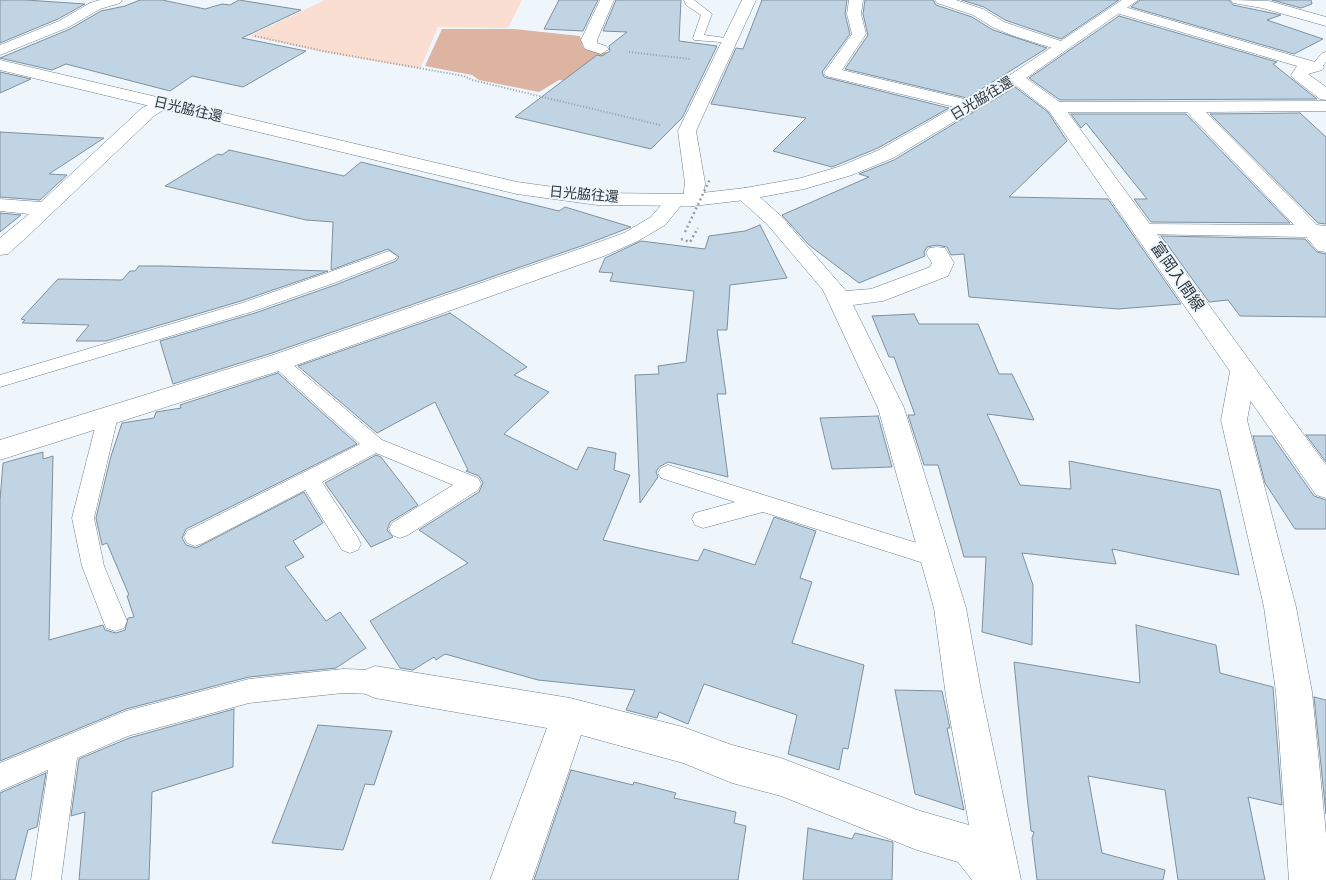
<!DOCTYPE html>
<html>
<head>
<meta charset="utf-8">
<style>
  body { margin:0 }
  canvas { display:block; background:#eef6fc }
</style>
</head>
<body>
<canvas width="1326" height="880"></canvas>
<script>
const ctx = document.querySelector('canvas').getContext('2d');
ctx.lineJoin = 'round';
function fill(path, color) {
  ctx.fillStyle = color;
  ctx.fill(path, 'evenodd');
}
function shape(rows) {
  const path = new Path2D();
  for (const r of rows) {
    path.moveTo(r[0], r[1]);
    for (let i = 2; i < r.length; i += 2) path.lineTo(r[i], r[i + 1]);
  }
  return path;
}
function strokePath(path, color, width, dash) {
  ctx.strokeStyle = color;
  ctx.lineWidth = width;
  ctx.lineCap = dash ? 'butt' : 'round';
  ctx.setLineDash(dash || []);
  ctx.stroke(path);
}
function label(font, color, halo, rows, align = 'center') {
  ctx.font = font + ' Karla,"Noto Sans JP",sans-serif';
  ctx.lineWidth = 4;
  ctx.setLineDash([]);
  ctx.textBaseline = 'middle';
  ctx.strokeStyle = halo;
  ctx.fillStyle = color;
  for (const [text, x, y, turn = 0] of rows) {
    ctx.save();
    ctx.translate(x, y);
    ctx.rotate((+turn || 0) * Math.PI / 180);
    ctx.textAlign = isNaN(turn) ? turn : align;
    if (halo) ctx.strokeText(text, 0, 0);
    ctx.fillText(text, 0, 0);
    ctx.restore();
  }
}
const green = shape([
  [325,0,522,0,508,28,438,27,420,69,327,53,249,36]
]);
const forest = shape([
  [442,29,514,29,580,36,583,47,595,51,651,58,629,88,559,80,539,92,479,80,472,75,425,66]
]);
const building = shape([
  [0,0,26,0,85,4,58,19,0,43,0,0],
  [140,0,162,0,205,9,222,4,230,5,239,0,301,10,242,38,306,51,243,87,192,76,170,91,66,64,52,70,0,58,70,29,101,11,125,6,140,0],
  [559,0,598,0,583,31,544,29,559,0],
  [616,0,681,0,679,41,717,46,682,118,651,149,515,117,597,55,602,56,610,51,609,46,627,32,603,31,616,0],
  [762,0,847,0,845,14,850,34,822,72,824,77,949,108,878,148,832,167,773,151,806,118,711,104,736,48,743,49,762,0],
  [865,0,933,0,936,5,972,17,993,30,1047,48,967,98,845,69,868,35,863,14,865,0],
  [962,0,1119,0,1061,39,1005,20,984,7,962,0],
  [1140,0,1229,0,1233,5,1281,15,1267,20,1323,39,1294,54,1131,7,1140,0],
  [1272,0,1311,0,1312,4,1301,8,1272,0],
  [1119,16,1277,62,1273,64,1317,99,1060,100,1029,78,1119,16],
  [0,72,31,79,0,93,0,72],
  [1015,87,1048,112,1067,141,1009,197,1108,199,1181,304,1118,309,969,297,964,254,951,255,947,247,937,245,927,247,924,252,925,256,859,283,809,245,782,215,869,177,859,174,894,160,1015,87],
  [1300,113,1326,137,1326,224,1318,223,1210,114,1300,113],
  [1071,114,1186,114,1290,223,1151,222,1134,199,1147,199,1086,123,1081,128,1071,114],
  [0,132,104,138,49,174,67,175,40,200,0,197,0,132],
  [229,150,344,176,361,162,559,211,565,207,631,227,587,244,269,354,173,384,160,341,255,313,335,285,396,261,399,257,388,249,331,270,333,222,306,220,165,186,218,154,222,155,229,150],
  [0,213,21,215,0,232,0,213],
  [760,225,787,278,730,285,727,330,717,330,726,394,717,394,728,477,668,462,659,467,656,472,658,477,640,503,635,375,659,374,658,366,686,362,694,291,610,281,613,273,599,272,605,258,641,241,705,249,709,236,745,231,760,225],
  [1161,236,1305,239,1317,252,1326,254,1326,317,1240,316,1228,300,1209,302,1161,236],
  [139,266,163,266,328,271,241,301,106,341,76,341,89,325,22,323,25,320,21,319,58,279,122,280,130,271,135,271,139,266],
  [450,313,527,367,514,375,549,392,504,434,577,470,588,447,616,453,614,470,630,475,603,540,698,561,704,549,755,565,774,517,816,531,800,578,812,582,792,643,864,665,848,749,843,748,839,770,788,754,797,715,704,684,688,724,659,712,657,718,626,710,635,690,538,680,445,654,436,660,434,657,413,670,400,668,370,621,468,563,419,530,479,492,483,483,479,476,466,471,468,470,435,402,377,433,298,366,450,313],
  [914,314,919,324,978,324,999,374,1012,374,1034,420,987,414,1020,485,1071,489,1069,461,1220,490,1239,575,1112,549,1116,564,1022,553,1033,585,1032,645,982,632,986,557,964,557,938,465,924,465,908,415,915,415,894,357,889,357,872,316,914,314],
  [278,373,357,444,186,529,182,538,186,545,196,548,304,492,323,523,293,541,304,557,285,567,326,621,340,612,366,648,336,668,249,677,126,709,0,761,0,500,3,463,43,452,43,459,53,456,49,640,103,625,105,630,116,633,125,630,128,618,134,617,127,596,129,595,107,543,102,545,96,518,111,456,122,423,154,418,156,412,181,408,180,405,278,373],
  [878,416,892,467,832,469,820,418,878,416],
  [1306,435,1326,435,1326,462,1306,435],
  [1253,436,1272,436,1314,496,1326,500,1326,529,1295,529,1265,483,1253,436],
  [376,455,381,457,418,505,390,522,387,530,393,537,371,547,325,483,376,455],
  [1136,625,1216,645,1220,673,1273,687,1282,805,1248,797,1265,880,1178,880,1165,790,1088,776,1102,853,1165,870,1163,880,1037,880,1032,838,1034,832,1031,831,1027,796,1014,662,1140,683,1136,625],
  [895,690,942,691,950,728,947,728,964,810,915,794,895,690],
  [1314,697,1326,700,1326,814,1314,697],
  [234,709,233,767,152,792,149,880,79,880,85,812,71,816,79,759,129,738,234,709],
  [318,725,392,731,374,785,365,784,343,850,272,843,318,725],
  [571,770,633,785,634,782,676,793,674,798,736,812,734,823,746,826,738,880,534,880,571,770],
  [46,773,37,827,28,830,15,880,0,880,0,793,46,773],
  [808,828,852,839,855,833,893,842,892,880,803,880,808,828]
]);
const pathFar1 = shape([
  [255,36,323,51,464,76,472,80,660,125],
  [629,52,690,59]
]);
const path = shape([
  [681,239,690,242,698,228]
]);
const lane = shape([
  [684,0,694,0,712,14,704,35,733,39,733,43,694,40,693,38,701,15,686,5,684,0],
  [1326,52,1326,62,1320,69,1312,69,1312,65,1322,53,1326,52],
  [389,251,397,256,395,259,334,283,254,311,0,387,0,375,242,303,389,251],
  [279,356,285,358,382,440,478,478,481,484,478,490,408,535,400,538,392,535,389,529,392,523,453,485,376,453,322,482,358,538,361,544,358,550,350,553,342,550,305,490,203,543,195,546,187,543,184,537,187,531,360,444,273,366,270,362,273,358,279,356],
  [108,409,115,411,118,416,94,518,104,566,127,621,124,628,115,631,106,628,82,566,72,518,98,416,101,411,108,409],
  [668,465,936,549,944,551,947,558,944,565,936,567,763,512,703,528,695,525,692,519,695,513,735,502,661,478,658,473,661,468,668,465],
  [343,669,375,670,384,674,388,682,384,690,375,694,343,693,249,703,128,736,77,758,61,880,31,880,48,770,0,791,0,763,126,711,249,679,343,669]
]);
const street = shape([
  [100,0,122,0,120,3,100,9,69,27,0,55,0,45,59,21,90,3,100,0],
  [600,0,614,0,597,40,597,43,606,46,609,49,601,54,585,49,581,40,600,0],
  [742,0,756,0,696,131,705,183,703,200,700,204,693,206,684,202,665,225,638,241,604,256,288,368,0,460,0,440,270,356,588,246,624,233,651,217,668,197,675,195,683,198,685,183,678,131,742,0],
  [849,0,863,0,861,14,866,34,842,70,977,102,980,106,977,110,971,111,826,76,824,73,852,34,847,14,849,0],
  [935,0,956,0,983,9,1004,22,1067,43,1070,46,1062,51,1014,36,994,28,973,15,937,3,935,0],
  [1231,0,1269,1,1326,17,1326,26,1262,8,1233,3,1231,0],
  [1118,5,1322,64,1324,67,1322,70,1308,74,1326,87,1326,100,1320,99,1293,78,1291,75,1297,66,1113,12,1111,9,1118,5],
  [160,99,166,100,169,104,166,108,154,116,30,234,8,254,0,255,0,238,29,214,0,211,0,199,41,202,142,108,160,99],
  [1326,101,1326,111,1206,112,1317,225,1326,226,1326,252,1318,251,1306,237,1137,234,1134,230,1137,226,1144,224,1294,225,1187,112,1055,112,1049,111,1046,107,1049,103,1055,102,1326,101],
  [745,188,752,190,781,216,846,291,871,289,930,267,932,263,926,253,929,248,937,247,945,248,954,263,948,276,883,301,853,305,904,408,966,608,982,696,1021,880,972,880,958,862,917,850,781,796,732,783,683,763,581,735,532,880,490,880,547,728,375,698,363,693,357,682,363,671,375,666,570,698,683,727,732,745,781,758,917,810,969,825,946,696,934,608,878,408,823,290,767,224,738,198,735,194,738,190,745,188],
  [1243,364,1252,366,1256,372,1247,420,1296,607,1312,692,1326,834,1326,880,1289,880,1276,692,1264,607,1221,420,1230,372,1234,366,1243,364]
]);
const secondary = shape([
  [1016,73,1022,75,1061,103,1326,465,1326,498,1316,495,1049,111,1010,81,1008,78,1016,73]
]);
const highway = shape([
  [1122,0,1138,0,1022,81,893,158,852,175,804,189,745,200,693,206,597,205,517,194,0,70,0,60,517,182,597,193,693,194,745,188,801,178,838,167,879,150,1010,75,1122,0]
]);
const pathBridge = shape([
  [685,232,710,179]
]);
const farStreetnames = [
  ["日光脇往還",982,99,-31],
  ["日光脇往還",188,110,13],
  ["日光脇往還",584,195,5]
];
const streetNames = [
  ["富岡入間線",1177,277,55]
];
fill(green, '#faded2');
fill(forest, '#ddb3a2');
fill(building, '#c1d4e3');
strokePath(building, '#7e909e', 1);
strokePath(lane, '#6d7e8c', 1);
strokePath(street, '#6d7e8c', 1);
strokePath(secondary, '#6d7e8c', 1);
strokePath(highway, '#6d7e8c', 1);
strokePath(pathFar1, '#969ea4', 2, [1, 2]);
strokePath(path, '#969ea4', 2.5, [2, 3]);
fill(lane, '#fff');
fill(street, '#fff');
fill(secondary, '#fff');
fill(highway, '#fff');
strokePath(pathBridge, '#969ea4', 2.5, [2, 3]);
label('14px', '#2f373d', '#eef6fc', farStreetnames);
label('16px', '#2f373d', '#eef6fc', streetNames);
</script>
</body>
</html>
